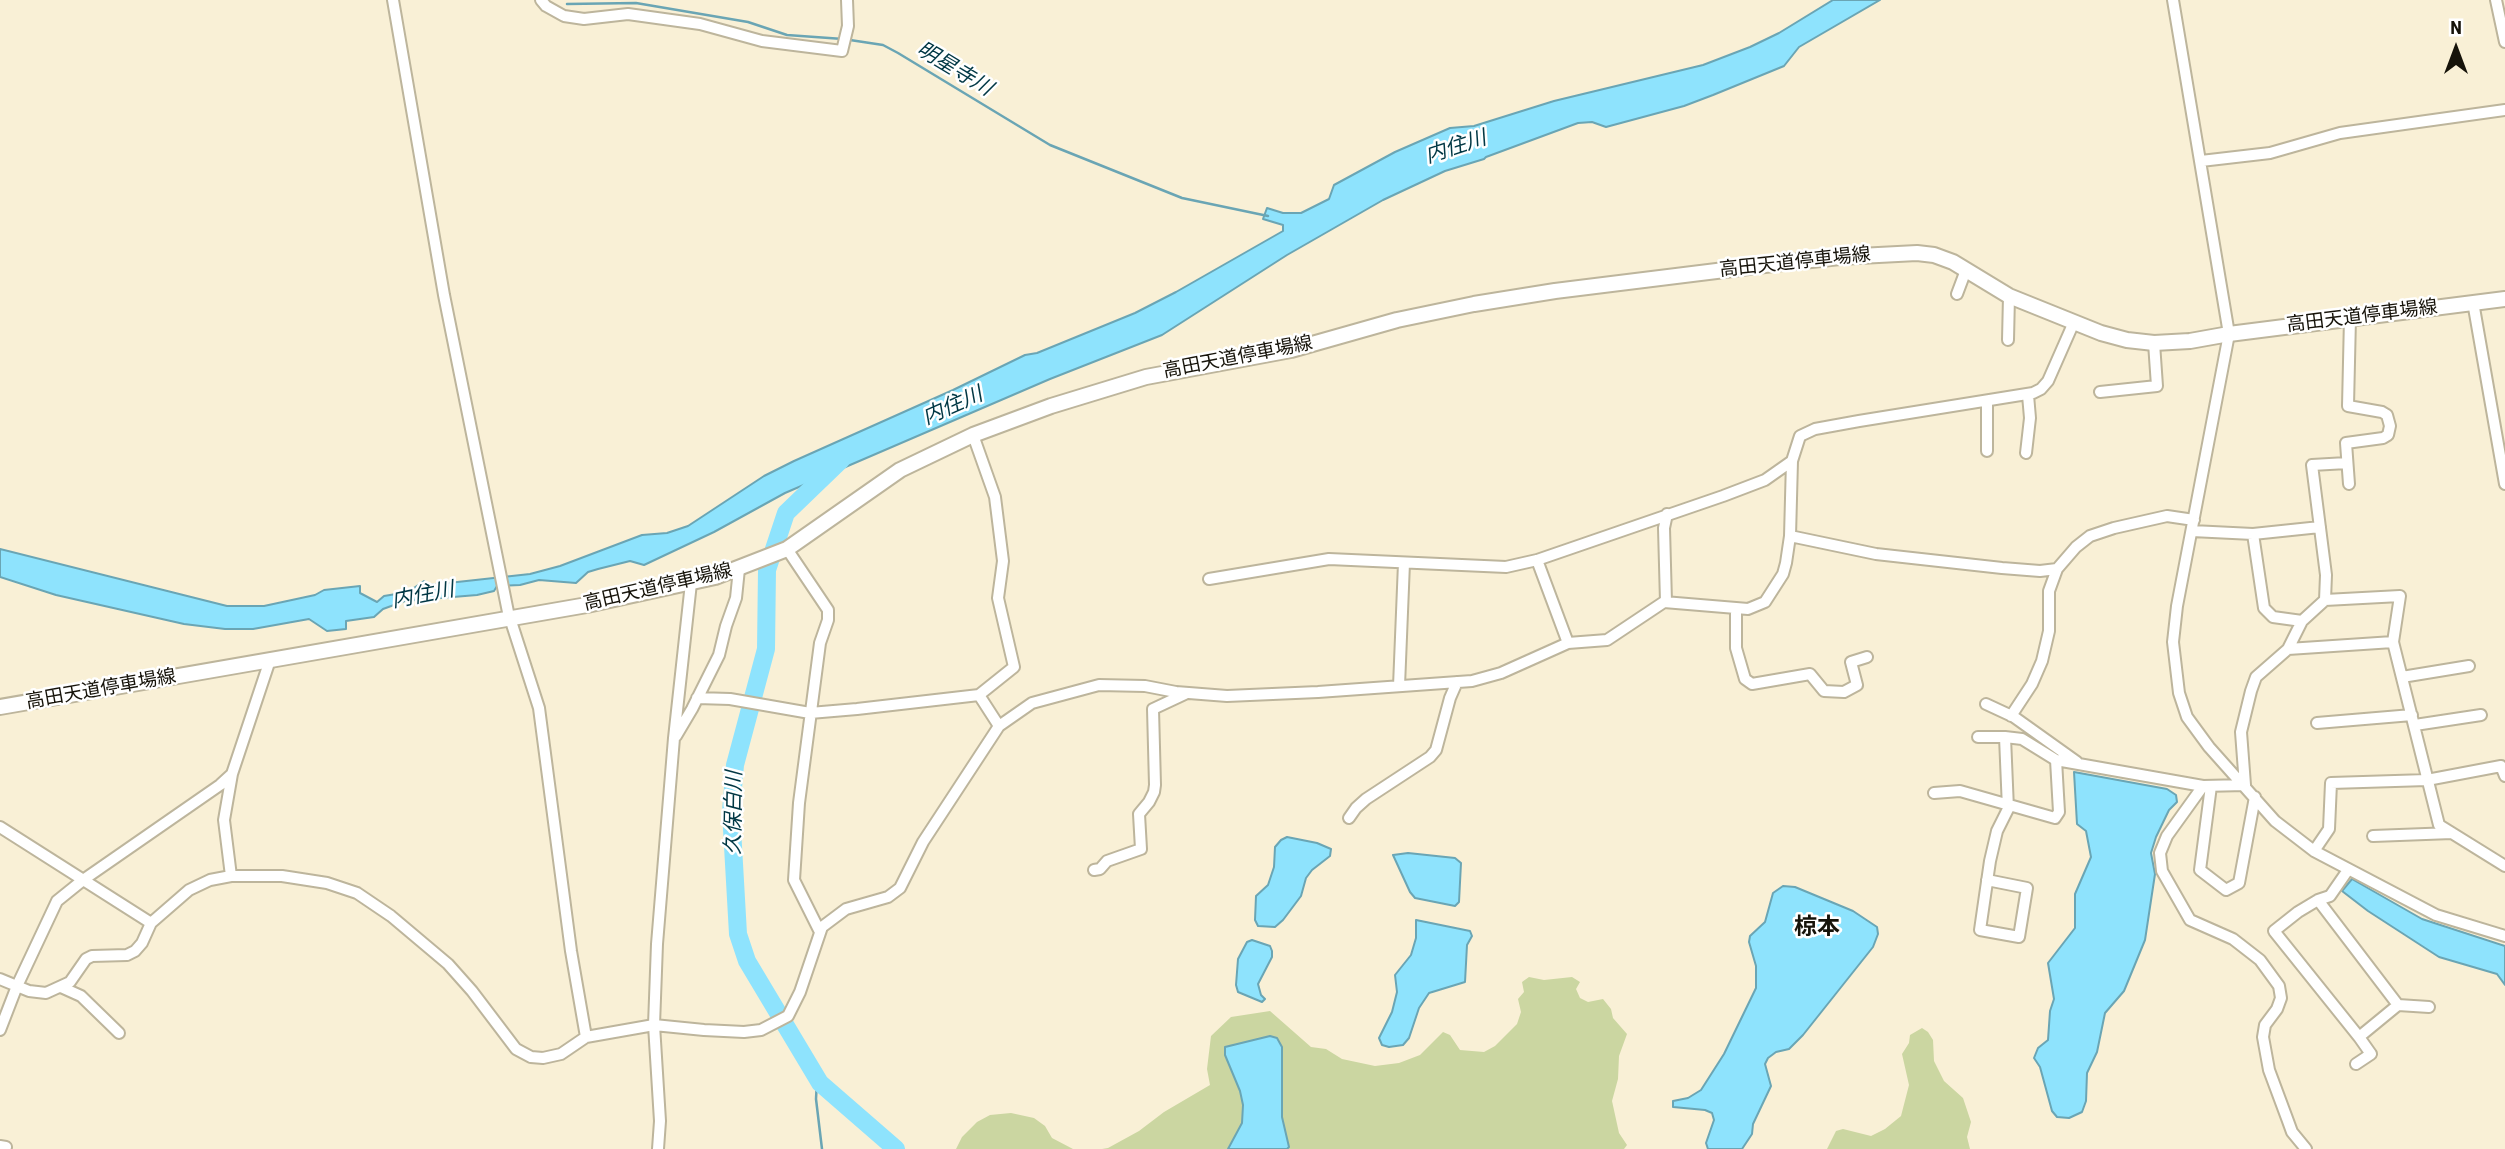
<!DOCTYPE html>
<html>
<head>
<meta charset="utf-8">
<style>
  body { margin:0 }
  #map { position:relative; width:2505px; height:1149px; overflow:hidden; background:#f9f0d6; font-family:"Roboto Condensed",sans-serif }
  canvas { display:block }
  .north { position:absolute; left:2421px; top:14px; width:70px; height:70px; -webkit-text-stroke:5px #fff; paint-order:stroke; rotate:0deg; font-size:19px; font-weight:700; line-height:28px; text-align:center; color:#16130a }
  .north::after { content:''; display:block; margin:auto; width:24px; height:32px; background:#16130a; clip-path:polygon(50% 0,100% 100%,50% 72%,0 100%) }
</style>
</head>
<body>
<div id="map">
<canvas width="2505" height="1149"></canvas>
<div class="north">N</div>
</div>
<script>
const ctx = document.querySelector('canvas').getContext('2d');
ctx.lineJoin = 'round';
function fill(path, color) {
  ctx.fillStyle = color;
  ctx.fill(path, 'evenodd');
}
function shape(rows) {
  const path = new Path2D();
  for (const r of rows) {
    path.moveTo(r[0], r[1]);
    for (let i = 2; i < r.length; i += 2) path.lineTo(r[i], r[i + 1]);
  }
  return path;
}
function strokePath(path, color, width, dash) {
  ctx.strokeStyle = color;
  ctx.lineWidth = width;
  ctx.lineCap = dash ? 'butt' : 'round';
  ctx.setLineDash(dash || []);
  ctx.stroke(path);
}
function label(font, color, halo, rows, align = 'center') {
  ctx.font = font + ' "Roboto Condensed","Noto Sans JP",sans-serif';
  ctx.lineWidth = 5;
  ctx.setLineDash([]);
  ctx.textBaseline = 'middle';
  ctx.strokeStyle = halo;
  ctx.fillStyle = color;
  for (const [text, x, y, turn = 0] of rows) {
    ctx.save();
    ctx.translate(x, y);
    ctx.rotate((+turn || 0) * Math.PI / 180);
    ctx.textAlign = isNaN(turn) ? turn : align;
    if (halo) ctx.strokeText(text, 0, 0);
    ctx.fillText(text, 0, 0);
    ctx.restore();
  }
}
const green = shape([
  [1529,977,1544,980,1572,977,1580,982,1576,989,1580,998,1588,1002,1603,999,1611,1009,1613,1018,1627,1034,1619,1056,1618,1079,1612,1101,1619,1133,1627,1145,1624,1149,1102,1149,1108,1148,1139,1131,1164,1112,1210,1085,1207,1069,1211,1036,1231,1017,1270,1011,1311,1047,1326,1049,1342,1059,1375,1066,1399,1063,1420,1055,1443,1032,1450,1035,1460,1050,1484,1052,1495,1046,1517,1024,1521,1012,1518,999,1524,992,1522,982],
  [1922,1028,1928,1032,1933,1040,1934,1061,1944,1081,1963,1098,1971,1122,1967,1137,1970,1149,1827,1149,1836,1131,1843,1129,1871,1136,1885,1129,1901,1116,1909,1085,1902,1054,1909,1043,1910,1035],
  [1011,1113,1034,1118,1045,1126,1052,1138,1073,1149,956,1149,962,1137,977,1122,990,1115]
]);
const water = shape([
  [1833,0,1880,0,1799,47,1784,66,1713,95,1684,106,1606,127,1592,122,1578,123,1486,157,1484,159,1445,171,1383,200,1287,255,1162,335,1050,379,785,493,714,532,644,565,630,561,598,569,588,572,576,583,539,580,520,585,497,586,494,591,477,595,405,601,383,609,374,617,346,621,346,629,327,631,309,619,253,629,225,629,184,624,56,595,0,577,0,549,227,606,264,606,315,595,324,590,360,586,360,593,377,602,384,596,408,592,424,581,430,585,530,574,560,566,642,535,667,533,688,526,764,476,794,461,953,390,1025,355,1037,353,1135,313,1176,292,1283,231,1283,225,1263,219,1267,208,1283,213,1301,213,1329,199,1334,185,1395,152,1450,128,1474,126,1554,101,1703,65,1750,47,1779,33,1833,0],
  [2074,772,2167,789,2176,795,2177,802,2169,810,2156,837,2151,853,2155,874,2145,940,2124,991,2105,1013,2097,1052,2087,1073,2086,1101,2082,1112,2069,1118,2057,1117,2052,1111,2040,1067,2034,1058,2038,1048,2048,1040,2050,1011,2054,999,2048,963,2075,928,2075,894,2091,857,2086,831,2077,824,2074,772],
  [1287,837,1317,843,1331,849,1330,856,1312,870,1306,878,1301,896,1283,920,1275,927,1258,926,1255,920,1256,896,1268,885,1274,867,1275,847,1281,840,1287,837],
  [1408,853,1455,858,1461,863,1459,902,1455,906,1415,898,1410,892,1393,855,1408,853],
  [2352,879,2422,919,2505,946,2505,985,2497,974,2439,957,2368,911,2342,891,2352,879],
  [1783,886,1795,887,1853,911,1877,927,1878,934,1873,947,1803,1035,1789,1049,1776,1052,1768,1058,1765,1064,1771,1086,1753,1124,1752,1134,1742,1149,1708,1149,1706,1143,1714,1120,1712,1113,1705,1110,1673,1107,1673,1101,1688,1098,1701,1090,1724,1054,1756,988,1756,966,1749,942,1750,936,1765,922,1773,893,1783,886],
  [1416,920,1470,931,1472,936,1467,945,1465,982,1429,993,1419,1008,1409,1038,1403,1045,1389,1047,1382,1045,1379,1038,1392,1012,1397,992,1395,975,1411,955,1416,938,1416,920],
  [1252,940,1270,946,1272,951,1272,957,1258,984,1261,995,1265,999,1262,1002,1238,992,1236,985,1238,959,1247,942,1252,940],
  [1270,1036,1277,1038,1282,1047,1282,1117,1289,1147,1287,1149,1228,1149,1242,1123,1243,1105,1240,1091,1225,1055,1225,1047,1270,1036]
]);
const stream = shape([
  [567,4,636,3,748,22,787,35,843,39],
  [850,40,883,45,898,53,1050,145,1182,198,1268,216],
  [817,1080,816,1099,822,1149]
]);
const river = shape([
  [841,460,786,513,767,570,766,649,735,765,731,811,738,934,747,961,820,1083,896,1149]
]);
const minor = shape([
  [393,0,444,295,508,612,539,708,571,951,586,1037],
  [541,0,546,6,564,16,584,19,628,14,700,24,762,41,842,51,848,26,847,0],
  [2173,0,2229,334,2177,606,2173,642,2179,693,2187,717,2209,747,2275,821,2314,851,2436,915,2505,936],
  [2496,0,2505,42],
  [2201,161,2270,153,2340,133,2505,110],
  [1957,294,1966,270],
  [2473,302,2505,484],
  [2008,340,2009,296],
  [2100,392,2157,386,2154,343],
  [1987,451,1987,401],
  [2026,453,2030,418,2028,395],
  [2349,484,2346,443,2383,438,2388,435,2390,426,2387,415,2382,412,2348,406,2350,318],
  [2192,531,2253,534,2320,527],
  [2253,534,2264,608,2273,617,2302,621],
  [1790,536,1876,554,2002,568,2040,571,2057,569],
  [787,549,828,610,828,620,820,643,799,803,794,880,819,930],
  [1537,560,1568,643],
  [1209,579,1329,559,1506,567,1537,560,1723,496,1765,480,1792,461],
  [2325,600,2326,575,2312,465,2347,463],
  [1666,602,1664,528,1667,514],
  [1736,608,1736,648,1745,679,1752,684,1810,674,1824,691,1844,692,1857,685,1851,662,1867,657],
  [2288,649,2393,642],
  [2402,677,2469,666],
  [1399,686,1404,563],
  [979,695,999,726],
  [697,698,730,699,810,713,857,709,979,695,1014,667,998,598,1003,561,995,497,973,435],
  [1986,704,2014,717,2077,762],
  [2011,716,2032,684,2042,661,2049,631,2049,591,2057,569,2076,547,2090,536,2114,528,2167,516,2194,520],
  [2317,723,2412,715],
  [2415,725,2481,715],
  [676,736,692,709,719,655,726,626,736,598,739,569],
  [1978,737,2005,737],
  [2203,786,2167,836,2160,853,2162,871,2190,920,2233,939,2260,960,2279,986,2281,998,2277,1009,2265,1025,2263,1037,2269,1070,2288,1121,2292,1132,2306,1149],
  [2211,786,2200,870,2226,890,2239,883,2255,797],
  [1934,793,1960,791,2055,818,2059,812,2056,760],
  [1349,818,1356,808,1366,799,1430,757,1436,750,1450,698,1457,682],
  [0,827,151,923],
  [2373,836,2452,833],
  [2314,851,2329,829,2331,783,2427,780,2501,766,2505,776],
  [1094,870,1100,869,1107,861,1141,849,1139,814,1149,802,1154,792,1155,785,1153,709,1185,694],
  [231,876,224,820,232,774],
  [1987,880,2027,888,2019,937,1980,930,1990,861,1997,831,2008,809,2005,737,2022,739,2056,760,2203,786,2245,785,2241,732,2251,691,2256,677,2288,649,2302,621,2325,600,2400,596,2393,642,2439,825,2505,866],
  [2318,900,2298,912,2274,931,2359,1037,2398,1005,2318,900,2330,896,2348,870],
  [0,979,29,991,46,993,70,982,86,959,92,956,127,955,135,951,142,943,151,923,189,890,210,880,231,876,282,876,327,883,357,893,391,916,448,964,472,991,516,1049,531,1057,543,1058,561,1054,586,1037,654,1025,704,1030,744,1032,761,1030,788,1016,800,992,822,927,846,909,888,897,900,888,923,842,999,726,1032,703,1099,685,1145,686,1176,692,1227,696,1318,692,1472,681,1501,673,1568,643,1607,640,1664,602,1748,609,1765,602,1783,574,1786,563,1790,536,1792,461,1800,436,1815,429,1859,421,2033,393,2041,389,2048,381,2074,322],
  [61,987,81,996,119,1033],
  [2398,1005,2429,1007],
  [0,1030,17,986,57,901,83,880,220,785,232,774,270,660],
  [2356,1064,2371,1054,2359,1037],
  [0,1146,6,1147],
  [658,1149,660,1121,654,1025,657,944,674,738,691,583]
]);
const major = shape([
  [0,707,587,605,715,577,787,549,900,470,973,435,1051,406,1146,377,1291,350,1397,320,1474,304,1555,291,1773,264,1840,257,1917,253,1934,255,1953,262,2009,296,2101,333,2127,340,2154,343,2190,341,2229,334,2505,299]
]);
const streetNames = [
  ["高田天道停車場線",1795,263,-6],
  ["高田天道停車場線",2362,317,-7],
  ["高田天道停車場線",1238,358,-11],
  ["高田天道停車場線",658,588,-13],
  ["高田天道停車場線",101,690,-10]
];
const waterNames = [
  ["明星寺川",954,70,31],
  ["内住川",1456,148,-18],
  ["内住川",953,407,-24],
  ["内住川",423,596,-11],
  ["久保白川",735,813,-89]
];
const quarterNames = [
  ["椋本",1817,928]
];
fill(green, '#cbd6a1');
fill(water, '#8ee3fd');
strokePath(water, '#6aa5b4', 2);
strokePath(stream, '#6aa5b4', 2.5);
strokePath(river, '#8ee3fd', 18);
strokePath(minor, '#bdb59c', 14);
strokePath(major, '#bdb59c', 18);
strokePath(minor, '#fff', 10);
strokePath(major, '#fff', 14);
label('19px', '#16130a', '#fff', streetNames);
label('italic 21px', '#003744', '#fff', waterNames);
label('bold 23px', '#16130a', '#fff', quarterNames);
</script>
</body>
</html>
